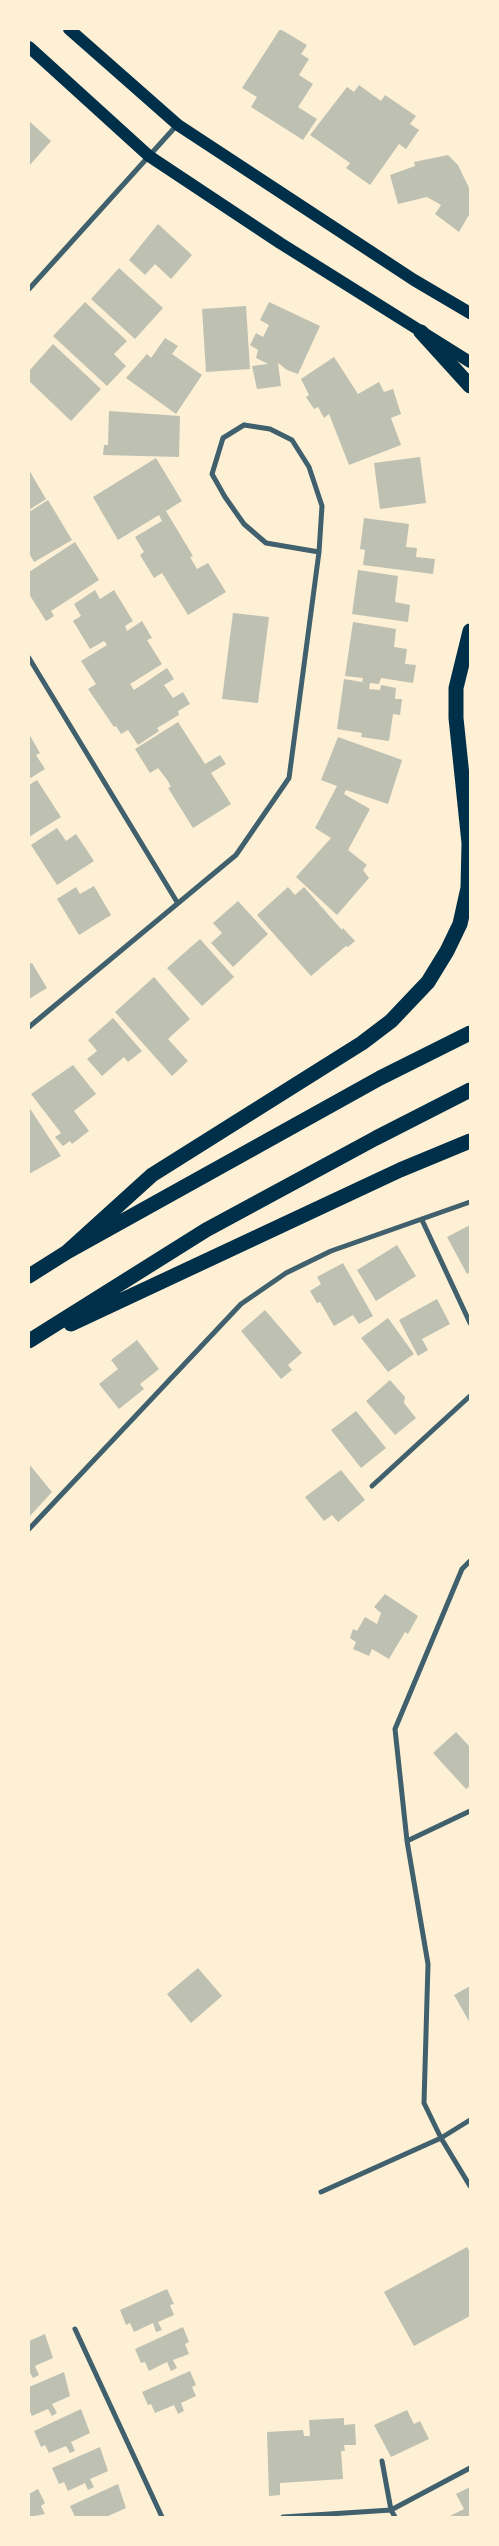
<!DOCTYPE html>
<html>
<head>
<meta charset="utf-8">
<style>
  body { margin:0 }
  #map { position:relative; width:499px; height:2546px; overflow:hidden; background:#fdf0d5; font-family:Figtree,sans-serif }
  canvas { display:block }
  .frame { position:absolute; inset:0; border:30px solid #fdf0d5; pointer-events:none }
</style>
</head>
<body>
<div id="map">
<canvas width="499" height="2546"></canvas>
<div class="frame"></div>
</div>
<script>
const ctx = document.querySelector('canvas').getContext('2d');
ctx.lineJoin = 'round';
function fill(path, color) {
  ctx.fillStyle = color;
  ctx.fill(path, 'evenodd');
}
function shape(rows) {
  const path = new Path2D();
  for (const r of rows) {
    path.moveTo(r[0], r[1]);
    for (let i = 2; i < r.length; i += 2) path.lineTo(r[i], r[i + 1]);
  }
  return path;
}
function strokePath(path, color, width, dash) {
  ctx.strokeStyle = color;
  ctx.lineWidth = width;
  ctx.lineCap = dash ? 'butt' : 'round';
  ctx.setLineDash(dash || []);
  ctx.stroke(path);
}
const building = shape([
  [280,29,307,45,301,54,309,59,299,75,313,84,298,107,317,119,303,140,251,107,257,97,242,88],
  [359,85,381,101,385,95,416,116,410,124,419,130,406,149,399,144,370,185,346,168,350,163,310,135,347,87,354,92],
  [29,121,51,141,29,166],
  [448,155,458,165,470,190,470,213,459,232,435,214,441,205,427,197,398,204,390,175,415,166,414,162],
  [158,224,192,255,171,279,155,264,145,275,129,260],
  [119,268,163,308,135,339,91,299],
  [85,302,127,341,114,354,126,366,107,386,53,336],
  [269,302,320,326,298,374,287,370,278,363,281,386,257,389,252,366,268,364,256,358,258,350,250,345,256,333,263,337,269,325,260,320],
  [246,306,250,369,206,372,202,309],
  [165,338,178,346,172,354,202,375,176,414,126,378,147,354,151,358],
  [53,344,101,389,71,421,29,381,29,371],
  [334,357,358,394,379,382,384,392,393,389,401,414,391,418,401,445,349,465,329,414,324,418,318,407,314,409,306,397,309,395,301,379],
  [109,411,180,416,179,457,103,455,104,445,108,445],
  [420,457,426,503,380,509,374,463],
  [156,458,182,501,166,511,193,556,190,557,197,569,208,563,226,592,188,615,162,573,154,578,140,555,144,552,135,537,162,521,159,515,118,540,93,497],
  [29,470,46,499,29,510],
  [48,500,72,540,34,562,29,553,29,512],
  [364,518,409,524,406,547,417,548,416,557,435,559,433,574,363,565,365,550,360,549],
  [75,542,99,580,51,611,54,616,46,621,29,594,29,572],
  [358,570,398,576,395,602,410,605,408,622,352,614],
  [95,590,100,599,114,590,133,621,125,626,127,631,142,621,152,638,147,640,162,664,130,684,134,690,167,668,174,679,164,685,173,698,183,692,190,704,178,711,179,715,157,728,159,731,138,745,128,730,121,734,116,726,114,727,88,689,96,684,81,661,107,645,104,641,90,649,73,621,81,616,74,604],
  [233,613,269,617,258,703,222,699],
  [353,622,396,629,394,647,407,649,405,664,416,665,413,683,381,678,379,684,370,683,369,689,380,690,381,685,396,688,395,699,402,699,400,715,393,714,389,741,361,737,362,733,337,729,344,679,362,682,363,678,345,676],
  [178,722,205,764,220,755,226,764,211,773,231,804,193,828,168,788,171,787,168,781,158,768,150,773,135,749],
  [29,734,40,753,36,755,45,769,29,779],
  [338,737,402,760,388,804,346,790,344,794,370,809,348,850,367,865,363,870,369,878,337,915,296,877,331,838,315,828,337,786,321,780],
  [37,780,61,817,29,837,29,785],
  [57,828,66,841,76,834,94,861,57,885,31,845],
  [94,886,111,915,79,935,57,899,76,887,80,894],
  [288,887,295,895,304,887,342,930,343,928,355,941,348,947,346,946,311,976,257,915],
  [238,901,268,934,233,967,211,943,222,933,213,923],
  [200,939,234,977,202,1006,167,968],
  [32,963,47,988,29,999,29,964],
  [154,977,190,1019,168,1039,188,1061,172,1076,115,1012],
  [113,1018,142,1051,128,1062,124,1057,102,1076,87,1059,97,1051,88,1040],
  [73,1065,96,1094,74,1111,89,1131,72,1144,70,1141,63,1146,55,1137,61,1133,31,1094],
  [29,1107,61,1156,29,1174],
  [470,1225,470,1272,467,1274,447,1237],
  [397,1245,416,1276,376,1301,357,1270],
  [343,1263,373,1316,359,1324,353,1315,334,1326,320,1302,317,1303,310,1291,321,1284,317,1277],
  [437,1299,450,1324,422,1339,428,1350,418,1356,399,1320],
  [265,1310,302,1353,288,1365,292,1370,281,1379,241,1331],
  [388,1318,414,1354,388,1372,361,1338],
  [137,1340,159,1369,140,1384,144,1389,119,1409,99,1384,118,1369,111,1360],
  [390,1380,405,1397,404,1403,416,1418,395,1435,366,1401],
  [356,1411,386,1448,361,1468,331,1430],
  [29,1464,52,1492,30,1516,29,1514],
  [341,1470,365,1500,338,1522,332,1515,324,1521,305,1497],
  [385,1594,418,1616,408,1634,405,1632,389,1659,372,1649,369,1656,353,1649,356,1642,350,1638,353,1629,357,1631,365,1617,377,1624,381,1613,374,1607],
  [456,1732,470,1747,470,1786,466,1789,433,1753],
  [198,1968,222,1996,191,2023,167,1994],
  [470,1986,470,2023,454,1995],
  [467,2247,470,2252,470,2316,414,2346,384,2292],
  [167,2289,174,2304,170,2305,174,2315,158,2322,162,2330,156,2332,153,2323,134,2332,130,2323,126,2325,120,2310],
  [183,2327,189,2342,185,2344,189,2354,173,2360,177,2368,171,2371,167,2362,149,2371,145,2362,141,2363,135,2349],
  [45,2334,53,2358,35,2366,39,2375,33,2378,29,2371,29,2341],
  [190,2371,196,2385,192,2387,196,2396,181,2403,184,2411,178,2414,174,2405,155,2413,151,2404,148,2405,142,2392],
  [64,2372,70,2396,52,2404,57,2413,52,2416,48,2409,32,2416,29,2409,29,2387],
  [81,2409,90,2433,71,2442,75,2451,70,2453,66,2446,49,2453,45,2445,41,2447,34,2431],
  [407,2410,414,2424,420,2421,429,2439,391,2457,374,2425],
  [344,2418,344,2425,355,2424,356,2445,344,2445,345,2451,341,2451,343,2479,280,2483,280,2495,269,2496,267,2432,303,2430,304,2436,310,2436,309,2420],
  [100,2447,108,2471,90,2479,94,2487,88,2490,85,2483,68,2491,64,2482,59,2484,52,2468],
  [118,2484,126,2508,106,2517,75,2517,70,2506],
  [470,2487,470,2517,448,2517,464,2509,456,2494],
  [38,2489,45,2503,41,2506,45,2514,29,2517,29,2494]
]);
const minor = shape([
  [29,289,177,125],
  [244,425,270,429,292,440,309,467,322,506,319,552,266,543,244,524,225,497,212,474,223,438,244,425],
  [29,658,177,902],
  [29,1027,236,855,289,778,319,552],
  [422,1220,470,1323],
  [372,1486,470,1396],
  [29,1529,241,1304,286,1273,331,1251,470,1202],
  [470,1561,462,1569,395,1729,407,1841,428,1964,424,2103,441,2138,470,2186],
  [407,1841,470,1811],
  [321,2192,441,2138,470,2120],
  [75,2329,162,2517],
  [382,2461,391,2510,395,2517],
  [283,2517,391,2510,470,2468]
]);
const primary = shape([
  [69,29,178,125,414,280,470,313],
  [29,47,149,156,280,243,470,362]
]);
const motorway = shape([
  [421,332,470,386],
  [67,1252,152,1175,362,1043,391,1021,428,982,447,951,460,924,468,888,469,843,456,718,456,688,470,631],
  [29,1276,67,1252,380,1078,470,1033],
  [71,1324,400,1170,470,1141],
  [29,1341,206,1230,376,1138,470,1090]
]);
fill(building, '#bec0b2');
strokePath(minor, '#3f606c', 5);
strokePath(primary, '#003049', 12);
strokePath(motorway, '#003049', 15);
</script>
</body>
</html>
